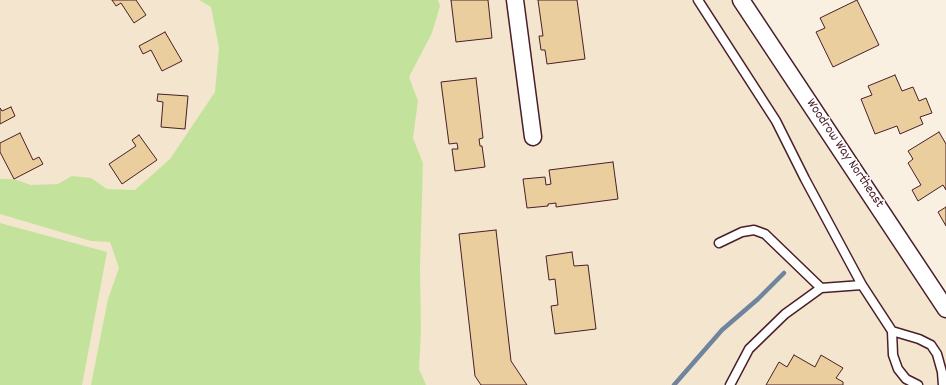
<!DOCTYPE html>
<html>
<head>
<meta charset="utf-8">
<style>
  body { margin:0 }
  canvas { display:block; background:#f9f0e2 }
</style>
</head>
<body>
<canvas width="946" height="385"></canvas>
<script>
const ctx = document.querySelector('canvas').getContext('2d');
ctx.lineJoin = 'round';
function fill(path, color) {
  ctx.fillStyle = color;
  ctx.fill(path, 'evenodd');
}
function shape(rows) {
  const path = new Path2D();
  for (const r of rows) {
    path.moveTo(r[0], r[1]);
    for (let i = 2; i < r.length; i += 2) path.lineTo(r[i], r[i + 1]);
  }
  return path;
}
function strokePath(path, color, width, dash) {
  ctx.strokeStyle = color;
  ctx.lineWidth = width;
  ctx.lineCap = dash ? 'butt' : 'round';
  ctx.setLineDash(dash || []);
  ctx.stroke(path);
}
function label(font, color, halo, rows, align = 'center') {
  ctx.font = font + ' Dekko,sans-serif';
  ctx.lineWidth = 3;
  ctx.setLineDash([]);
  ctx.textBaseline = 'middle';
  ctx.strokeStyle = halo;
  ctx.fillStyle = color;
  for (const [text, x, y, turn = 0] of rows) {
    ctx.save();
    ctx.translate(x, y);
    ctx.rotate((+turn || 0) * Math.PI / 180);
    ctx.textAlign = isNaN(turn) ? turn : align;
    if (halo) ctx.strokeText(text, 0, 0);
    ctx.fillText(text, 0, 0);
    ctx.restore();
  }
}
const built = shape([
  [0,0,735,0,946,319,946,385,0,385]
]);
const green = shape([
  [199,0,438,0,440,6,432,33,409,77,418,101,413,138,423,163,420,267,421,331,419,369,426,385,91,385,108,299,119,268,110,242,91,241,0,214,0,179,14,179,31,185,58,184,72,176,91,178,107,189,135,190,170,159,215,92,219,48,211,7],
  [0,223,107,252,82,385,0,385]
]);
const stream = shape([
  [674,385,722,330,758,299,784,273]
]);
const building = shape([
  [112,0,136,0,146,15,134,23,121,3,116,6,112,0],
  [451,0,488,0,492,38,456,42,451,0],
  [538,0,577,0,585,59,547,64,545,50,541,50,539,36,543,36,538,0],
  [857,0,879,45,833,67,816,32,825,28,820,18,857,0],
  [165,32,182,61,162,71,151,50,143,54,139,46,165,32],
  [895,75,902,91,913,87,919,101,926,98,932,113,920,117,923,124,900,134,897,126,875,134,861,99,872,95,868,86,895,75],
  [476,78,483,138,479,139,480,146,482,146,485,167,455,171,452,149,458,149,457,143,449,144,441,82,476,78],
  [158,94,188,96,185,129,161,127,163,102,157,101,158,94],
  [11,107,15,116,0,124,0,108,2,111,11,107],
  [939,132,946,144,946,190,943,185,918,201,912,190,921,185,908,163,913,159,908,151,939,132],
  [20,133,33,160,39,157,43,164,14,179,0,152,0,143,20,133],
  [139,135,157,160,122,184,109,164,136,146,132,140,139,135],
  [613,162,618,199,556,207,556,203,548,204,548,206,527,208,523,179,545,177,546,185,551,184,549,170,613,162],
  [946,207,946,226,938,212,946,207],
  [496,230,511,361,527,385,481,385,475,376,459,234,496,230],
  [572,252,574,266,588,265,596,329,555,334,551,306,558,305,555,279,549,280,546,256,572,252],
  [794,355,815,367,821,355,843,368,836,378,843,382,843,385,766,385,779,362,787,367,794,355]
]);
const lane = shape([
  [698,0,776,121,805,179,862,285,892,331,893,355,898,369,906,379,918,385],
  [719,243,742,232,754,230,765,234,821,288,862,285],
  [892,331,919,339,931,345,937,354,942,372,943,385],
  [730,385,749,349,785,314,821,288]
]);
const street = shape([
  [515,0,533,137],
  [741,0,946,309]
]);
const streetNames = [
  ["Woodrow Way Northeast",844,154,56]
];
fill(built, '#f4e6ce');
fill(green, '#c3e39c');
strokePath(stream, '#6f849d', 4.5);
fill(building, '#eace9e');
strokePath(building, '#4a1f2b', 1);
strokePath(lane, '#4a1f2b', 11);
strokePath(street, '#4a1f2b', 19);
strokePath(lane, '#fff', 8);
strokePath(street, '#fff', 16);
label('14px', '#4a1f2b', '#fff', streetNames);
</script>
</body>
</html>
